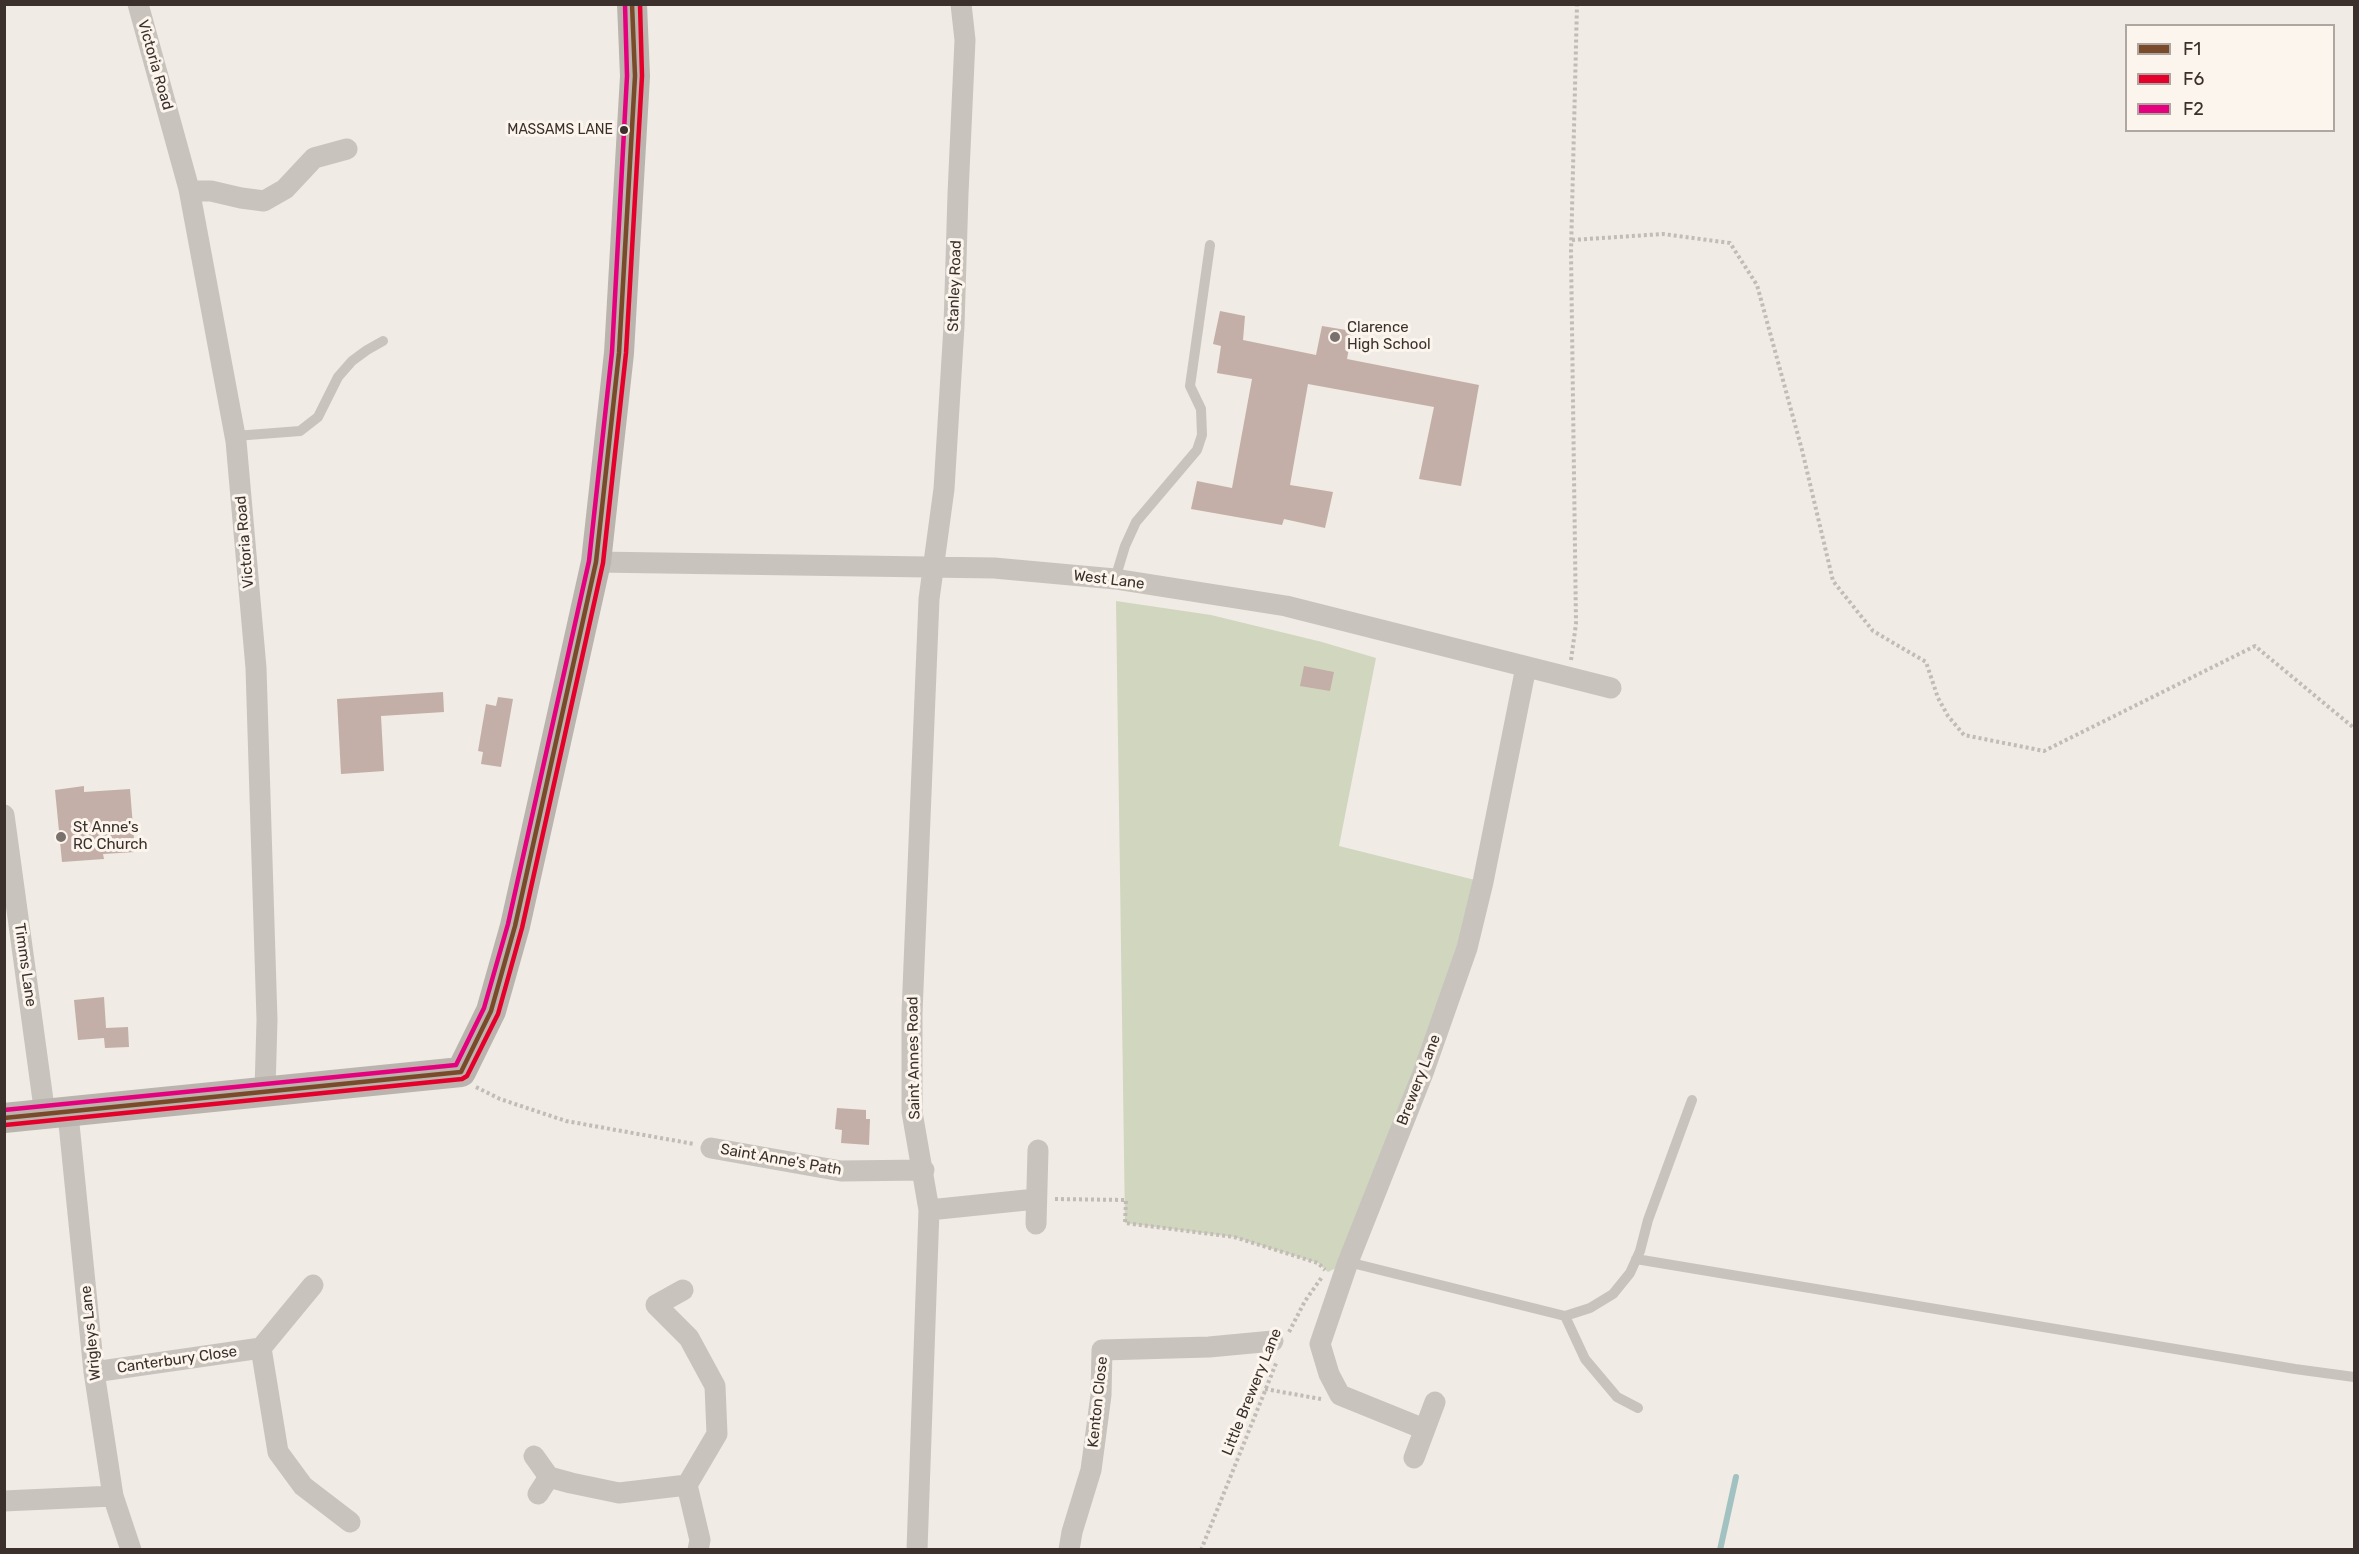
<!DOCTYPE html>
<html>
<head>
<meta charset="utf-8">
<style>
  body { margin:0 }
  #map { position:relative; width:2359px; height:1554px; overflow:hidden; background:#f0ebe5; font-family:Rubik,sans-serif }
  canvas { display:block }
  .frame { position:absolute; inset:0; border:6px solid #3b302b; pointer-events:none }
  .legend { position:absolute; left:2125px; top:24px; width:210px; height:108px; box-sizing:border-box; background:#fbf5ee; border:2px solid #aea6a0; margin:0; padding:8px 10px; list-style:none; font-size:18px; color:#3b302b }
  .legend li { display:flex; align-items:center; gap:12px; height:30px }
  .legend b { width:30px; border:2px solid #aea6a0 }
</style>
</head>
<body>
<div id="map">
<canvas width="2359" height="1554"></canvas>
<div class="frame"></div>
<ul class="legend">
<li><b style="height:8px;background:#7a4b2a"></b>F1</li>
<li><b style="height:8px;background:#e4002b"></b>F6</li>
<li><b style="height:8px;background:#e5007d"></b>F2</li>
</ul>
</div>
<script>
const ctx = document.querySelector('canvas').getContext('2d');
ctx.lineJoin = 'round';
function fill(path, color) {
  ctx.fillStyle = color;
  ctx.fill(path, 'evenodd');
}
function shape(rows) {
  const path = new Path2D();
  for (const r of rows) {
    path.moveTo(r[0], r[1]);
    for (let i = 2; i < r.length; i += 2) path.lineTo(r[i], r[i + 1]);
  }
  return path;
}
function strokePath(path, color, width, dash) {
  ctx.strokeStyle = color;
  ctx.lineWidth = width;
  ctx.lineCap = dash ? 'butt' : 'round';
  ctx.setLineDash(dash || []);
  ctx.stroke(path);
}
function label(font, color, halo, rows, align = 'center') {
  ctx.font = font + ' Rubik,sans-serif';
  ctx.lineWidth = 6;
  ctx.setLineDash([]);
  ctx.textBaseline = 'middle';
  ctx.strokeStyle = halo;
  ctx.fillStyle = color;
  for (const [text, x, y, turn = 0] of rows) {
    ctx.save();
    ctx.translate(x, y);
    ctx.rotate((+turn || 0) * Math.PI / 180);
    ctx.textAlign = isNaN(turn) ? turn : align;
    if (halo) ctx.strokeText(text, 0, 0);
    ctx.fillText(text, 0, 0);
    ctx.restore();
  }
}
const green = shape([
  [1116,601,1211,615,1322,642,1376,658,1339,846,1483,882,1348,1262,1328,1272,1318,1263,1234,1237,1125,1223]
]);
const stream = shape([
  [1720,1550,1736,1477]
]);
const building = shape([
  [1220,311,1245,316,1243,340,1316,355,1322,326,1352,331,1347,359,1479,385,1461,486,1419,479,1434,407,1308,384,1290,485,1333,492,1325,528,1284,519,1282,525,1191,509,1197,481,1232,488,1252,379,1217,373,1221,346,1213,344],
  [1304,666,1334,672,1330,691,1300,686],
  [443,692,444,712,381,716,384,771,341,774,337,699],
  [498,697,513,699,501,767,481,764,483,752,478,751,486,704,496,706],
  [84,786,84,792,130,789,135,852,103,854,104,859,62,862,55,790],
  [104,997,106,1028,128,1027,129,1047,105,1048,104,1038,78,1040,74,1000],
  [837,1108,866,1110,866,1119,870,1119,869,1145,841,1143,842,1130,835,1129]
]);
const path = shape([
  [1572,240,1663,234,1730,243,1757,285,1802,450,1833,581,1873,631,1926,662,1938,698,1948,716,1964,735,2044,751,2255,646,2354,728],
  [1571,660,1576,624,1571,252,1577,4],
  [476,1087,500,1099,566,1121,694,1144],
  [1055,1199,1126,1200,1125,1223,1234,1237,1318,1263,1325,1270],
  [1289,1332,1305,1301,1322,1277],
  [1265,1389,1321,1399],
  [1201,1550,1277,1361]
]);
const lane = shape([
  [235,436,300,431,318,417,338,377,352,361,367,350,383,341],
  [1115,579,1125,546,1136,522,1197,450,1202,435,1201,409,1190,386,1210,245],
  [1636,1259,2295,1369,2354,1377],
  [1348,1262,1565,1316,1590,1308,1613,1294,1630,1273,1640,1251,1648,1220,1692,1100],
  [1565,1316,1585,1359,1617,1397,1638,1408]
]);
const street = shape([
  [138,4,189,189,236,441,256,668,267,1020,265,1090],
  [190,191,211,191,241,198,264,201,285,189,314,158,347,149],
  [596,562,994,568,1115,579,1286,606,1611,688],
  [4,815,45,1115],
  [68,1114,94,1372,113,1496,131,1550],
  [711,1148,841,1171,924,1170],
  [929,1210,1036,1199],
  [1036,1224,1038,1150],
  [261,1348,278,1452,303,1486,350,1522],
  [94,1372,261,1348,313,1285],
  [1424,1429,1340,1395,1329,1374,1320,1344,1348,1262,1423,1073,1467,948,1483,882,1526,667],
  [534,1456,549,1477,571,1483,619,1493,687,1485,717,1434,715,1386,689,1338,656,1305,683,1290],
  [1414,1458,1435,1402],
  [687,1485,700,1540,698,1550],
  [538,1494,549,1477],
  [4,1501,113,1496],
  [917,1550,929,1210,912,1112,912,1013,929,599,944,489,954,326,958,194,965,40,961,4],
  [1069,1550,1072,1532,1091,1470,1101,1395,1102,1350,1209,1347,1273,1341]
]);
const secondary = shape([
  [4,1118,461,1072,491,1011,515,926,596,562,619,353,635,76,632,4]
]);
const bus1 = shape([
  [4,1118,461,1072,491,1011,515,926,596,562,619,353,635,76,632,4]
]);
const bus2 = shape([
  [5,1125,462,1079,467,1076,498,1014,522,928,603,563,626,353,642,76,640,4]
]);
const bus3 = shape([
  [4,1110,456,1065,484,1008,508,924,589,561,612,352,627,76,625,4]
]);
const markers = [
  [624,130,5,"#3b302b"],
  [1335,337,6,"#7a716c"],
  [61,837,6,"#7a716c"]
];
const busNames = [
  ["MASSAMS LANE",613,130]
];
const streetNames = [
  ["Victoria Road",155,65,74],
  ["Stanley Road",955,286,-88],
  ["Victoria Road",245,542,-95],
  ["West Lane",1109,580,7],
  ["Timms Lane",25,965,82],
  ["Saint Annes Road",914,1058,-91],
  ["Brewery Lane",1419,1080,-69],
  ["Saint Anne's Path",781,1160,10],
  ["Wrigleys Lane",91,1333,-96],
  ["Canterbury Close",177,1360,-8],
  ["Little Brewery Lane",1252,1392,-68],
  ["Kenton Close",1098,1402,-84]
];
const poiNames = [
  ["Clarence",1347,328],
  ["High School",1347,345],
  ["St Anne's",73,828],
  ["RC Church",73,845]
];
fill(green, '#d1d6bf');
strokePath(stream, '#a1c2c1', 6);
fill(building, '#c3afa7');
strokePath(path, '#c2bbb6', 4, [3, 3]);
strokePath(lane, '#c9c3be', 10);
strokePath(street, '#c9c3be', 21);
strokePath(secondary, '#bab3ae', 30);
strokePath(bus1, '#7a4b2a', 4.5);
strokePath(bus2, '#e4002b', 4.5);
strokePath(bus3, '#e5007d', 4.5);
for (const [x, y, r, color] of markers) {
  const dot = new Path2D();
  dot.arc(x, y, r, 0, 2 * Math.PI);
  ctx.fillStyle = color;
  ctx.fill(dot);
  strokePath(dot, '#fbf5ee', 2);
}
label('14px', '#3b302b', '#fbf5ee', busNames, 'right');
label('15px', '#3b302b', '#fbf5ee', streetNames);
label('15px', '#3b302b', '#fbf5ee', poiNames, 'left');
</script>
</body>
</html>
